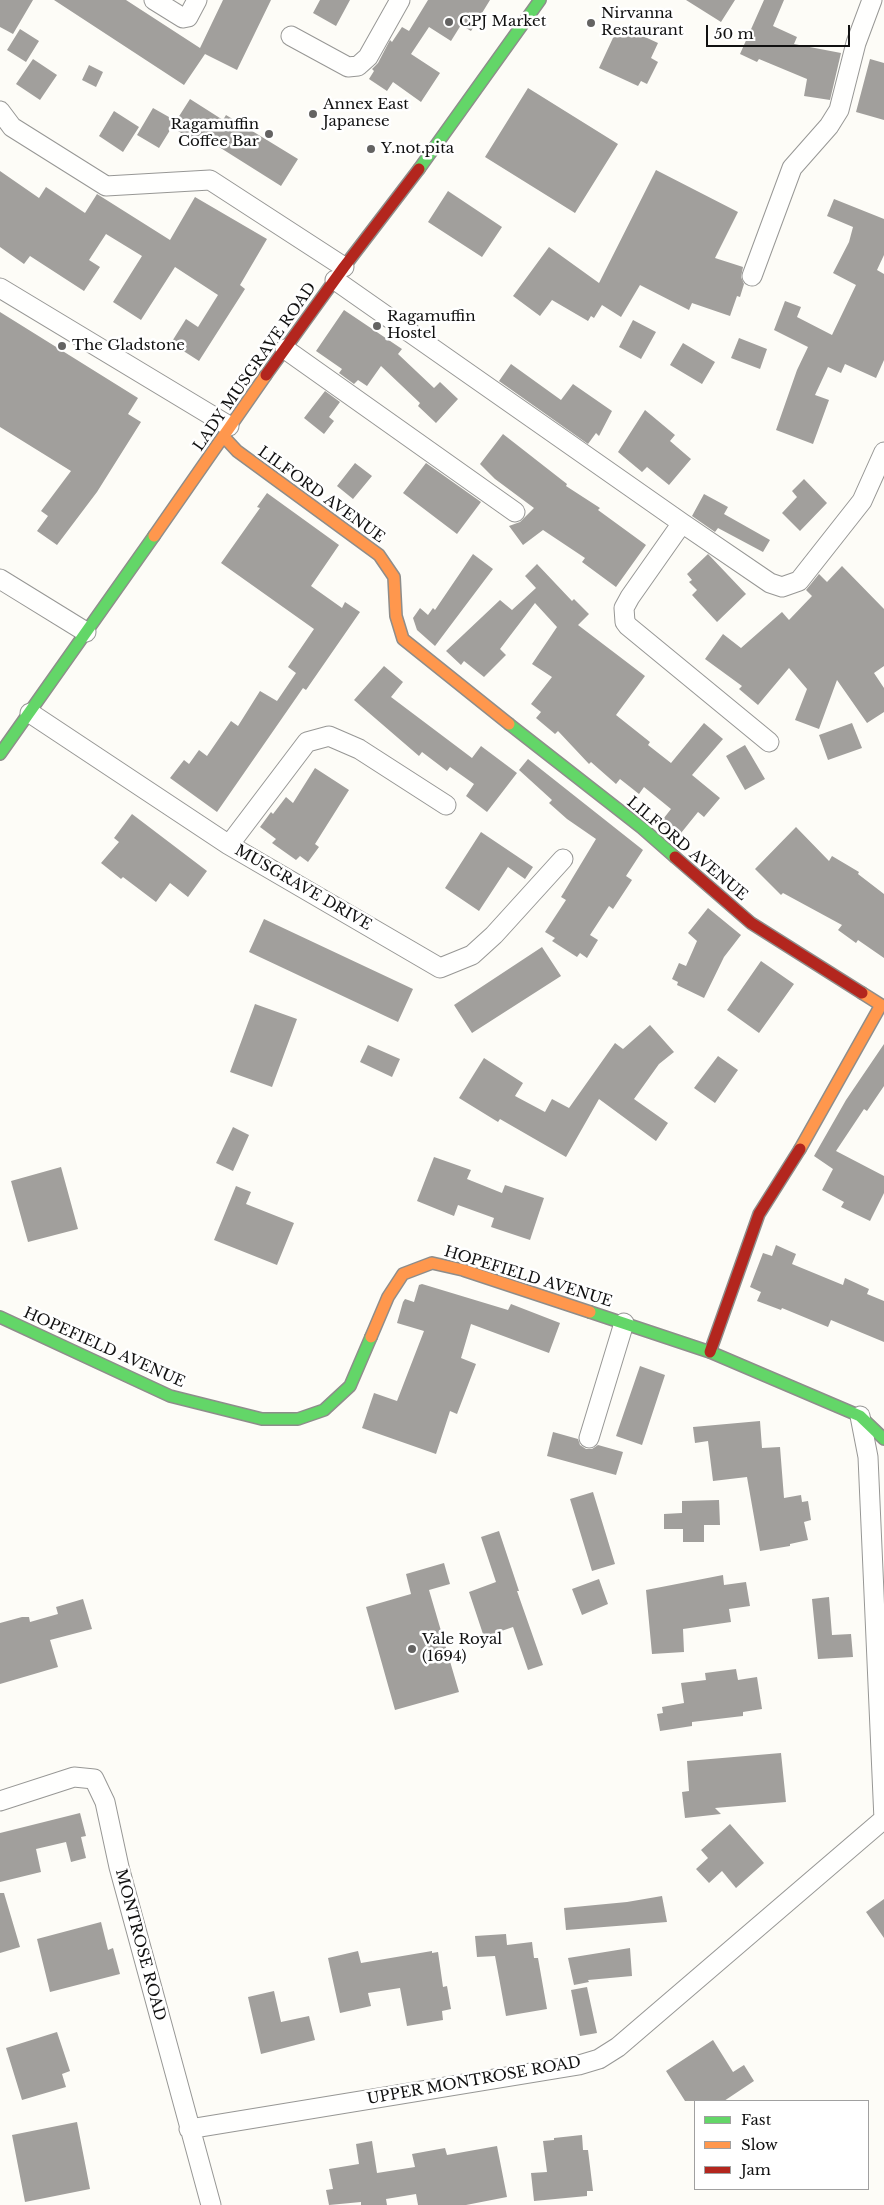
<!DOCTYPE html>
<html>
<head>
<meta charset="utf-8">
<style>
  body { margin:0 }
  #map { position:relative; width:884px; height:2205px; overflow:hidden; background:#fdfcf7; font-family:"Libre Baskerville",serif }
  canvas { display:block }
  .legend { position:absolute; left:694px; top:2100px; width:175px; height:90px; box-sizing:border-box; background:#fff; border:1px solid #a0a0a0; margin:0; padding:6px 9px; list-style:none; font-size:15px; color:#111 }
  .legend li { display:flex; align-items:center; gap:10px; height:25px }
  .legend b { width:25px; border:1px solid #a0a0a0 }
  .scale { position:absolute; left:706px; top:25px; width:144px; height:22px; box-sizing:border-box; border:2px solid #111; border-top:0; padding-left:6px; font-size:15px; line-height:18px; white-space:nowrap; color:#111; -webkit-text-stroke:4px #fff; paint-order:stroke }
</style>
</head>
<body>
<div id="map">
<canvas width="884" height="2205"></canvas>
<ul class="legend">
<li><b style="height:6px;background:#63d668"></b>Fast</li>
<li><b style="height:6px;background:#ff974d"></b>Slow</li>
<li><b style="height:6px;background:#b3261e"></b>Jam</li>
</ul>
<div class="scale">50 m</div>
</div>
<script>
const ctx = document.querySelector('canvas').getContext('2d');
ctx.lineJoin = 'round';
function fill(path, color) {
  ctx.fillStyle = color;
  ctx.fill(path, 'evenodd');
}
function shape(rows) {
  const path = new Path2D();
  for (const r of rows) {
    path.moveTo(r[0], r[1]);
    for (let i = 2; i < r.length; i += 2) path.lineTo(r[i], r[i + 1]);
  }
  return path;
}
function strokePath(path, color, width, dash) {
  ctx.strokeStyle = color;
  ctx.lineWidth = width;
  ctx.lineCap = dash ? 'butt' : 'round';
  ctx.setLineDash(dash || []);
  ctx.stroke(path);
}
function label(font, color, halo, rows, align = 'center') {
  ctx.font = font + ' "Libre Baskerville",serif';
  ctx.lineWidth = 5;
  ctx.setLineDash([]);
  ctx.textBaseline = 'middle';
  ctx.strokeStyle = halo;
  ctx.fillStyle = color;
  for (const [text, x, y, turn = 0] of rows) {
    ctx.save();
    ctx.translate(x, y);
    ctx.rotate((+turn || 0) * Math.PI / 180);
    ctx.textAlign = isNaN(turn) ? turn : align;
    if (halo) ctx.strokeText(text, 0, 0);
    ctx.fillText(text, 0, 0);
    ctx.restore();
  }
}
const building = shape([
  [0,0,33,0,13,34,0,27],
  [54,0,126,0,200,48,223,0,271,0,237,70,205,54,184,85],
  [320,0,350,0,336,26,313,13],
  [428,0,490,0,471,31,461,25,451,41,429,27,411,54,440,73,421,102,393,82,387,91,369,79,374,71,372,69,378,63,390,40,392,42,402,27,409,31],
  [686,0,735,0,721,22],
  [764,0,784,0,773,26,797,37,794,44,841,53,830,100,804,96,807,79,759,59,757,62,740,54],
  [619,25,658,43,651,58,658,62,647,84,641,81,638,86,599,68],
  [20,29,39,41,26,62,7,50],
  [33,59,57,75,40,100,16,84],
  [870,59,884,63,884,120,856,112],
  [89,65,103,72,96,87,82,80],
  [528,88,618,144,575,213,485,157],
  [190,99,223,120,226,115,298,159,281,186,200,135,195,142,172,127,159,148,137,135,153,108,176,121],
  [114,111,139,127,123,152,99,136],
  [656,170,738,212,715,258,743,267,741,277,744,284,740,297,737,296,730,316,692,303,689,310,640,285,621,317,602,305,594,318,591,316,588,321,552,300,540,316,513,296,549,247,599,283],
  [0,171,39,198,46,187,85,213,97,194,170,240,195,197,267,239,240,285,245,289,199,361,171,343,186,319,198,327,218,295,175,267,141,320,113,302,142,256,106,234,89,260,100,267,84,291,30,256,24,264,0,247],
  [448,191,502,227,482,257,428,222],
  [834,199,884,219,884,255,877,270,884,274,884,360,876,378,845,364,841,373,828,367,815,395,829,400,813,444,776,430,797,370,808,347,774,330,785,301,801,307,797,317,832,335,856,285,833,273,849,242,853,227,827,216],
  [344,310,402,349,398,354,434,388,440,382,458,399,436,423,418,406,420,403,381,366,367,386,358,380,354,384,339,373,342,369,316,351],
  [0,312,138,398,128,414,141,422,97,492,57,545,37,531,48,516,41,511,71,471,0,427],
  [633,320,656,332,641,359,619,347],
  [739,338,767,349,760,369,731,358],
  [683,343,715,362,702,384,670,365],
  [511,364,561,400,573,384,612,411,599,436,596,433,588,444,499,381],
  [325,391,340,402,329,417,334,421,324,434,304,418],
  [645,410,675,435,670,441,691,459,669,485,647,467,642,472,618,452],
  [503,434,567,484,566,486,600,508,598,510,646,545,616,587,582,562,585,558,543,530,523,545,509,526,520,522,534,508,495,479,480,464],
  [355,463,372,476,353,499,337,486],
  [426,463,481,502,457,534,403,493],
  [804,479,827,503,800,531,782,513,797,497,792,491],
  [267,493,339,545,311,586,342,608,345,602,360,612,306,690,303,688,217,812,170,778,184,760,189,764,199,750,207,756,231,721,238,726,260,691,277,701,296,673,288,667,314,629,221,563,260,508,257,507],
  [704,494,728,507,724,514,770,540,763,552,718,528,715,532,692,516],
  [473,554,493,569,435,646,417,630,413,618,420,608,428,615,433,608,435,610],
  [708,554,746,594,717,622,692,595,697,590,689,582,692,580,687,574],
  [537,564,572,601,574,599,589,614,578,625,645,676,616,715,650,742,648,745,671,763,704,723,723,739,692,775,720,798,704,817,698,812,677,838,660,823,671,809,644,787,639,794,620,779,616,784,591,762,589,764,558,731,555,734,536,718,541,712,531,704,552,677,532,664,557,627,535,603,500,649,506,655,484,677,464,661,461,665,446,651,500,600,512,610,536,588,525,576],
  [842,566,884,609,884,666,874,673,884,688,884,712,867,723,837,680,819,729,795,720,807,689,789,668,758,705,739,689,742,686,705,659,723,634,741,648,782,612,789,620,812,596,806,590,819,574,827,582],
  [384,666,403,682,391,697,472,758,481,746,517,773,487,812,466,796,474,784,450,767,447,771,422,752,419,756,354,700],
  [852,723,862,748,828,760,819,735],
  [745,745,765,779,745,790,726,756],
  [528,759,643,850,626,876,632,880,613,909,609,906,590,935,598,940,587,958,580,953,577,957,552,941,555,938,545,932,566,900,561,897,596,839,567,819,549,803,552,800,519,770],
  [315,768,349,790,315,844,319,847,308,862,300,856,296,860,272,843,276,839,260,827,271,812,273,814,286,797,293,803],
  [132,814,207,871,188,897,170,883,156,902,123,877,121,879,101,863,119,842,114,838],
  [796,827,829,861,832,856,859,872,858,874,884,894,884,958,858,940,856,943,838,930,842,925,783,893,781,895,755,869],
  [481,832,533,867,525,879,508,867,479,911,445,888],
  [708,908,741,935,724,957,704,998,677,985,678,982,672,979,679,963,686,966,697,941,688,933],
  [264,919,413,989,398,1022,249,952],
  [542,947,561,976,472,1033,454,1005],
  [761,961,794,984,759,1033,727,1010],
  [255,1004,297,1019,272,1087,230,1072],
  [650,1025,674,1052,659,1064,634,1099,668,1123,656,1141,599,1099,566,1157,500,1119,498,1122,459,1098,484,1058,523,1083,515,1096,545,1112,552,1099,569,1108,615,1043,623,1049],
  [884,1044,884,1086,867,1111,864,1109,836,1151,884,1176,884,1193,870,1221,841,1207,844,1202,822,1190,833,1169,814,1156,846,1100],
  [368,1045,400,1059,392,1077,360,1062],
  [718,1056,738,1070,715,1103,694,1088],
  [233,1127,249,1135,233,1171,216,1163],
  [434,1157,471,1170,467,1179,502,1193,505,1185,544,1198,530,1240,491,1227,494,1218,458,1205,454,1216,417,1201],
  [61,1167,78,1229,28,1242,11,1181],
  [236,1186,251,1192,246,1204,294,1223,277,1265,214,1240],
  [776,1245,796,1254,792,1264,843,1285,845,1278,869,1289,867,1294,884,1301,884,1342,831,1320,828,1327,782,1308,781,1310,757,1301,761,1292,750,1287,763,1253,772,1256],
  [422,1284,508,1310,511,1304,560,1323,549,1353,471,1324,461,1358,476,1364,457,1414,450,1411,436,1454,362,1428,374,1393,397,1401,424,1331,397,1323,403,1302,405,1299,414,1302,419,1285],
  [640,1366,665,1375,642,1445,616,1436],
  [760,1421,762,1448,780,1447,784,1498,801,1495,802,1502,808,1501,811,1520,804,1522,808,1540,790,1544,790,1546,760,1551,747,1477,713,1481,708,1441,695,1443,693,1427],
  [553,1432,578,1439,580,1445,586,1449,592,1449,598,1445,623,1452,616,1475,547,1456],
  [593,1492,615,1564,592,1571,570,1499],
  [719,1500,720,1525,704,1525,704,1542,683,1542,683,1529,664,1529,664,1514,682,1513,682,1501],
  [499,1531,519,1591,517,1591,543,1665,528,1670,513,1627,484,1637,469,1592,496,1582,481,1537],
  [444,1563,450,1584,429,1590,459,1692,395,1710,366,1607,411,1594,406,1574],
  [723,1575,724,1585,746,1582,750,1606,729,1609,731,1622,683,1629,684,1652,652,1654,646,1590],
  [599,1579,608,1604,582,1615,572,1589],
  [829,1597,832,1635,851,1634,853,1657,818,1659,812,1599],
  [83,1599,92,1629,50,1640,58,1667,0,1684,0,1623,22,1617,29,1617,30,1622,58,1614,56,1607],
  [736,1669,738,1680,757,1677,762,1709,743,1712,743,1716,692,1722,692,1726,660,1731,657,1714,663,1713,662,1707,684,1703,681,1683,706,1680,705,1673],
  [781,1753,786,1802,715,1808,721,1814,685,1818,682,1792,689,1791,687,1761],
  [80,1813,86,1836,81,1837,86,1858,71,1862,66,1842,36,1849,41,1872,0,1882,0,1833],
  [730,1824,764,1863,736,1888,722,1871,709,1883,696,1869,708,1858,701,1850],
  [0,1893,4,1893,20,1947,0,1953],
  [662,1896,667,1922,566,1930,564,1908,627,1902],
  [884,1899,884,1938,866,1912],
  [101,1922,108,1950,113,1948,120,1974,50,1992,37,1939],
  [506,1934,507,1945,532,1942,534,1958,538,1958,547,2009,506,2016,495,1956,477,1957,475,1936],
  [630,1948,632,1976,588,1980,589,1982,574,1985,568,1958],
  [358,1951,361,1963,432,1951,432,1953,438,1952,443,1987,447,1986,451,2009,442,2011,443,2020,407,2026,400,1988,368,1993,371,2006,340,2013,328,1958],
  [587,1987,597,2033,580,2036,571,1990],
  [274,1991,281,2022,309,2016,315,2040,261,2054,248,1997],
  [57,2032,70,2071,62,2074,66,2087,22,2100,6,2048],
  [713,2040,733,2072,744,2065,754,2081,724,2101,685,2101,666,2071],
  [77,2122,90,2189,25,2202,12,2135],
  [582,2135,583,2150,588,2150,593,2191,587,2191,587,2196,534,2201,531,2173,547,2172,543,2141,554,2140,554,2138],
  [372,2141,377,2173,415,2167,412,2154,445,2148,447,2155,497,2146,507,2197,466,2205,418,2205,416,2194,386,2199,387,2205,361,2205,361,2202,329,2205,326,2190,333,2189,329,2169,359,2164,356,2144]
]);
const street = shape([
  [154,0,183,18,188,17,197,0],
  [291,36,348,67,358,66,368,57,400,0],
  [0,111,12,127,106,186,210,180,344,267],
  [752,276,792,168,829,126,839,110,856,43,872,0],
  [335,280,682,523,770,583,782,587,799,581,862,501,884,452],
  [0,288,229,426],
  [285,349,515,512],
  [682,523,630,597,624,608,625,622,628,626,769,742],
  [0,579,86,632],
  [30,713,229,845,440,968,472,955,494,935,563,859],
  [229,845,307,742,329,736,359,749,446,805],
  [860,1416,868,1457,884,1820],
  [589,1438,624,1323],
  [0,1801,74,1777,94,1779,105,1802,119,1867,211,2205],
  [189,2129,579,2065,599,2059,618,2047,884,1819]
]);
const fast = shape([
  [419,169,540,0],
  [509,724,642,828,675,857],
  [0,754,154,536],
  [590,1312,710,1352,860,1416,884,1439],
  [0,1317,170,1396,262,1419,298,1419,324,1410,350,1386,371,1337]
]);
const slow = shape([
  [224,437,237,451,379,555,394,577,396,616,403,639,509,724],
  [154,536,266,375],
  [800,1149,881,1005,862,993],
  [371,1337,388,1297,403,1274,432,1263,463,1270,590,1312]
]);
const jam = shape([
  [266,375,344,267,419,169],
  [675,857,751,923,862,993],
  [710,1352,759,1214,800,1149]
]);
const markers = [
  [449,22,5,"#646362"],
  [591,23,5,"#646362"],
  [313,114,5,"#646362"],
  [269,134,5,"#646362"],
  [371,149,5,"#646362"],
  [377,326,5,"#646362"],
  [62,346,5,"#646362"],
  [412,1649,5,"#646362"]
];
const poiNames = [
  ["Nirvanna",601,14],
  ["Restaurant",601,31],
  ["CPJ Market",459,22],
  ["Annex East",323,105],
  ["Japanese",323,122],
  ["Ragamuffin",259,125,"right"],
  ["Coffee Bar",259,142,"right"],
  ["Y.not.pita",381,149],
  ["Ragamuffin",387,317],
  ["Hostel",387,334],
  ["The Gladstone",72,346],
  ["Vale Royal",422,1640],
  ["(1694)",422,1657]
];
const streetNames = [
  ["LADY MUSGRAVE ROAD",255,367,-55],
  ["LILFORD AVENUE",321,495,36],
  ["LILFORD AVENUE",687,849,40],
  ["MUSGRAVE DRIVE",303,888,30],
  ["HOPEFIELD AVENUE",528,1277,17],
  ["HOPEFIELD AVENUE",104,1348,24],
  ["MONTROSE ROAD",140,1945,75],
  ["UPPER MONTROSE ROAD",474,2081,-10]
];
fill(building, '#a19f9c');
strokePath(street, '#979795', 21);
strokePath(fast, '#8e8d8b', 14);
strokePath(slow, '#8e8d8b', 14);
strokePath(jam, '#8e8d8b', 14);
strokePath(street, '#fffffe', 19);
strokePath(fast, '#63d668', 11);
strokePath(slow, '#ff974d', 11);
strokePath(jam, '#b3261e', 11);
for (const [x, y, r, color] of markers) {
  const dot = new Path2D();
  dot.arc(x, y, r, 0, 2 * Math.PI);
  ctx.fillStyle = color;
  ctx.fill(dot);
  strokePath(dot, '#fff', 2);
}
label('15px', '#111', '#fff', poiNames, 'left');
label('15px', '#111', '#fff', streetNames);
</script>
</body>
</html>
